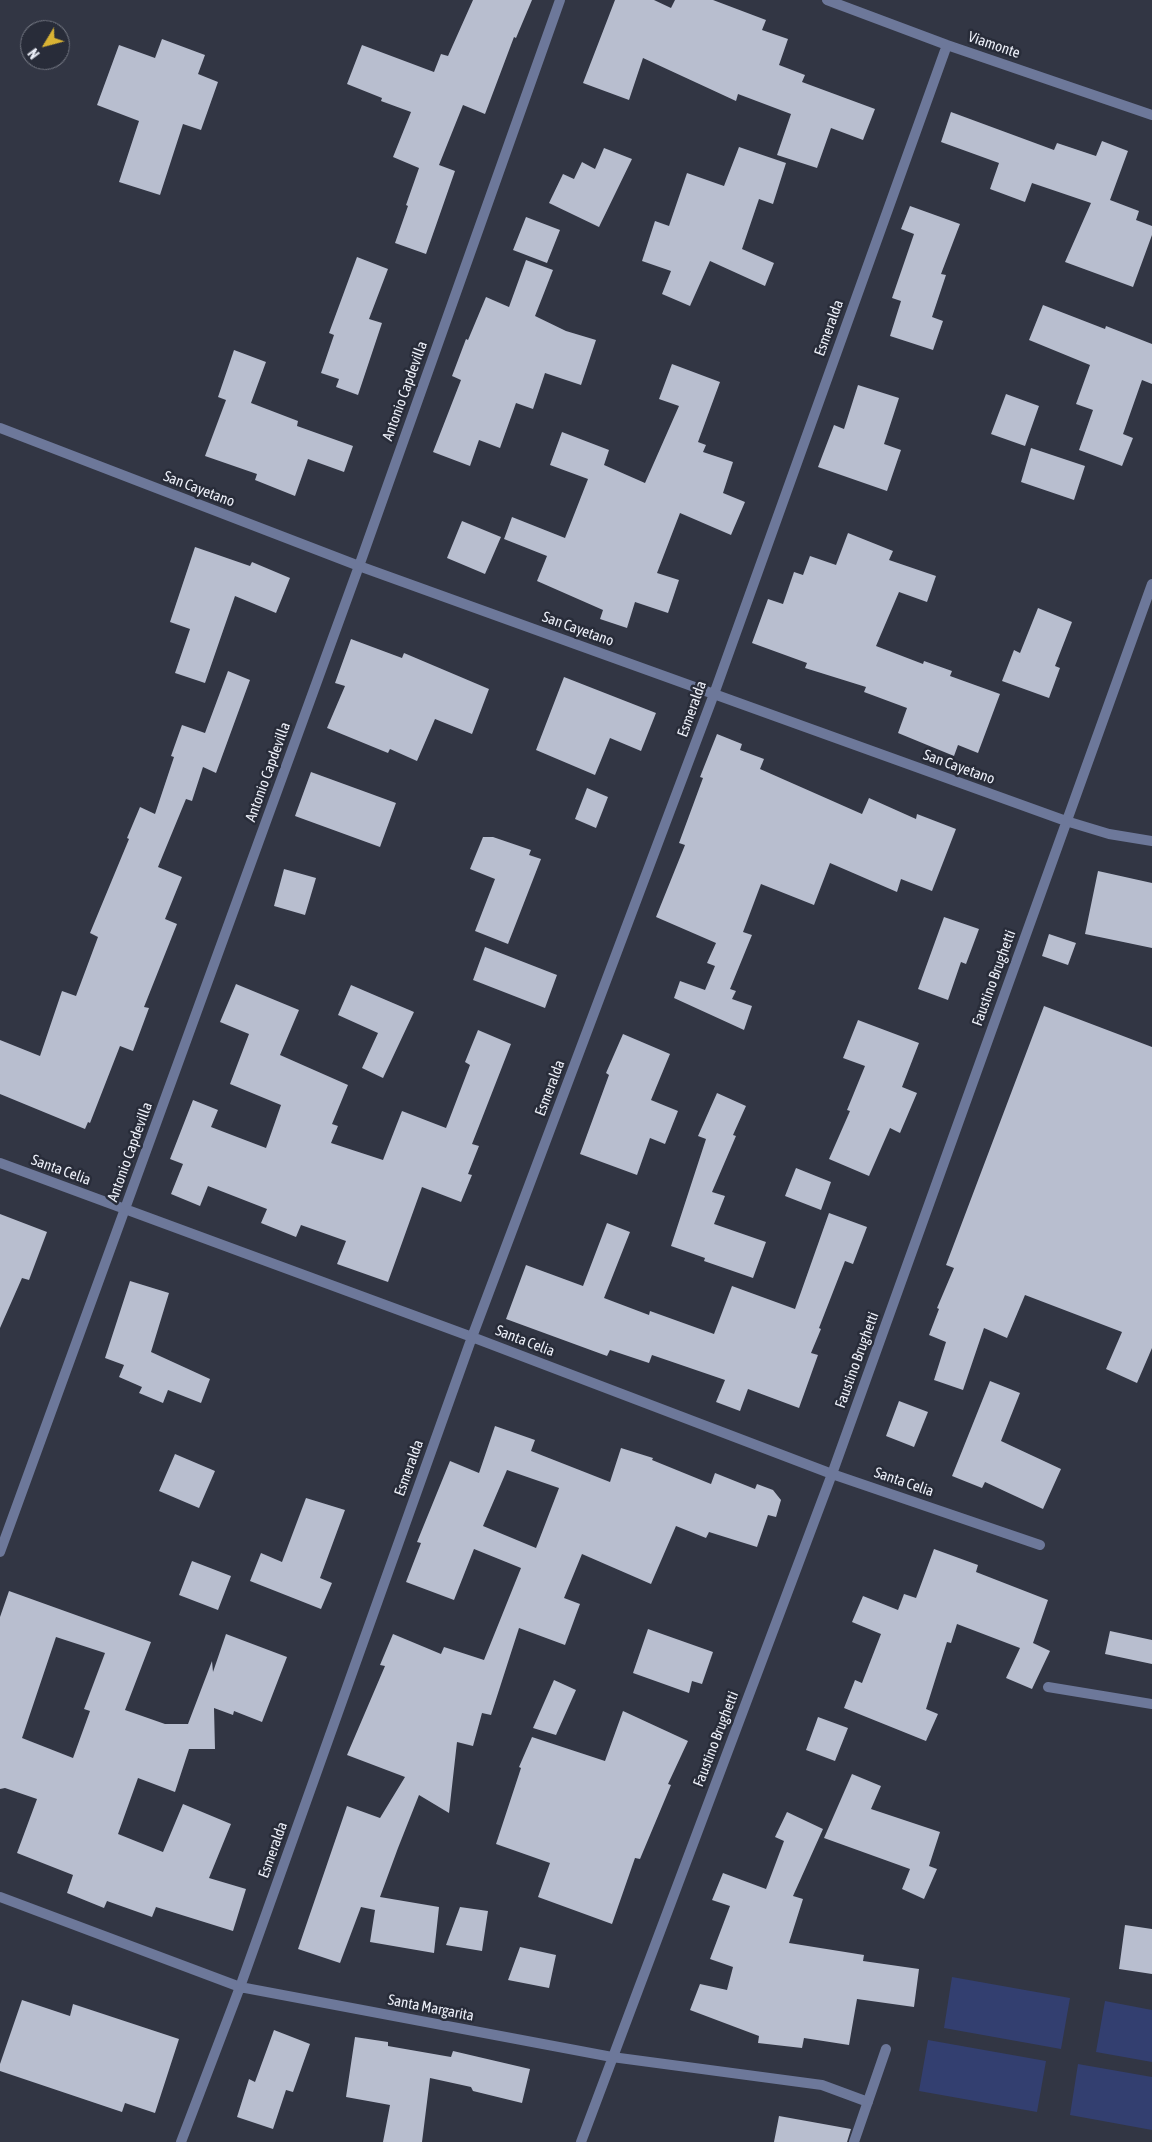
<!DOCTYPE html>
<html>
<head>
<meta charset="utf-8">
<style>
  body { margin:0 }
  #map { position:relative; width:1152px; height:2142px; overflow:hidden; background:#323644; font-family:"Asap Condensed",sans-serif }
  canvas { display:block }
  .north { position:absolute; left:20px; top:20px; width:50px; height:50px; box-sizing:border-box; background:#282c39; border:1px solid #767a85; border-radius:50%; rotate:233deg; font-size:14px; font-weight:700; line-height:20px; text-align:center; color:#eceff8 }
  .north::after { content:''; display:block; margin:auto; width:18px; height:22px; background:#d9b334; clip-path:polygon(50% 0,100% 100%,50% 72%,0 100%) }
</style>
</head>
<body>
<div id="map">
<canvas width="1152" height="2142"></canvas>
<div class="north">N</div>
</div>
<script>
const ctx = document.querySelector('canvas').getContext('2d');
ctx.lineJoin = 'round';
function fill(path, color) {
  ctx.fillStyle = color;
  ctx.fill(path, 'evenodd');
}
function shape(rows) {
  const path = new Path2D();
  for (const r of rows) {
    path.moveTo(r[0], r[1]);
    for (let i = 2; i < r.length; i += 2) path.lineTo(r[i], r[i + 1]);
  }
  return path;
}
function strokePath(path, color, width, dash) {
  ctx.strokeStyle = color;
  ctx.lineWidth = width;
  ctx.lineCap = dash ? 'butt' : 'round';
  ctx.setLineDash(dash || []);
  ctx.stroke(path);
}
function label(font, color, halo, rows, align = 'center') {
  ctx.font = font + ' "Asap Condensed",sans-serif';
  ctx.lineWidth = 5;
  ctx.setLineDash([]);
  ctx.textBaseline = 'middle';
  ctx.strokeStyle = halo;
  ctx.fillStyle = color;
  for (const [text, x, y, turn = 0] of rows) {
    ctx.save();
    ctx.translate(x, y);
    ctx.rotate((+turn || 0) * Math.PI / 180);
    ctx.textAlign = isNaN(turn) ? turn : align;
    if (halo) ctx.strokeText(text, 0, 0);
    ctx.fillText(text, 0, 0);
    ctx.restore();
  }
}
const green = shape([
  [952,1977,1070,1998,1061,2049,944,2028],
  [1105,2001,1152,2010,1152,2062,1096,2052],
  [928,2040,1046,2061,1037,2112,919,2091],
  [1078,2064,1152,2077,1152,2130,1070,2115]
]);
const building = shape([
  [473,0,532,0,516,38,514,37,485,114,463,105,439,165,455,171,426,254,395,243,408,206,406,205,419,168,393,157,411,112,381,101,382,98,347,84,362,45,434,72,441,54,448,56],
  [615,0,654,0,671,8,675,0,713,0,766,20,762,30,788,39,779,65,805,75,802,82,875,109,863,140,831,128,817,168,777,155,791,114,738,94,736,101,643,58,629,100,583,83],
  [162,39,205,55,198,74,218,82,201,130,183,124,160,195,119,182,139,121,97,105,119,45,155,58],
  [951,112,1054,150,1057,143,1096,156,1102,141,1128,151,1110,200,1139,211,1136,220,1152,226,1152,235,1133,287,1065,262,1091,203,1032,183,1025,202,990,189,999,163,941,142],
  [739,147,786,163,773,204,759,199,742,249,774,263,765,286,710,261,690,306,662,294,671,271,642,261,655,221,669,226,687,173,724,186],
  [604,148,632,159,599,227,549,203,563,174,574,179,582,162,595,169],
  [910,206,960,224,941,274,946,275,932,317,943,321,933,350,890,336,901,301,892,298,914,234,901,229],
  [526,217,560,230,547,263,513,250],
  [357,257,388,269,369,319,382,323,358,395,336,387,339,379,321,373,334,335,329,333],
  [526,260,553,270,535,316,566,331,596,340,581,385,545,373,533,409,516,403,500,448,479,440,470,466,433,452,461,380,452,376,466,339,468,340,486,297,509,307],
  [1043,305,1105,329,1106,326,1152,344,1152,384,1142,380,1123,434,1133,438,1122,466,1079,450,1093,410,1076,404,1090,365,1029,340],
  [234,350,266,362,251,403,298,421,297,426,353,446,344,472,308,459,295,496,255,480,257,474,205,456,226,400,218,397],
  [672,364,720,382,698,442,706,445,703,452,733,462,723,493,745,502,731,535,680,513,657,573,679,580,668,613,635,602,627,628,600,619,603,610,537,581,547,556,504,539,512,517,565,538,588,479,550,465,562,432,609,450,604,465,645,483,679,406,659,399],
  [858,385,899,398,884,444,901,450,887,491,818,467,834,425,844,429],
  [1006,394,1039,406,1025,446,991,434],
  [1031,448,1085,466,1074,500,1021,482],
  [462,521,501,537,485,574,447,558],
  [848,533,893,551,889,560,936,576,927,602,899,592,876,646,923,664,924,661,952,671,950,676,1000,694,978,753,958,745,954,756,898,733,907,708,864,692,866,687,805,668,807,663,752,643,768,599,783,604,794,572,803,575,810,556,836,565],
  [195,547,250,566,252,562,290,578,276,613,235,596,205,683,175,673,190,629,170,622],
  [1038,608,1072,622,1055,666,1060,668,1049,698,1002,681,1014,650,1020,653],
  [351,639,402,658,404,653,489,689,472,734,435,719,417,761,390,749,388,753,327,728,345,686,335,683],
  [228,671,250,680,216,773,203,767,192,801,186,799,158,867,182,877,165,919,177,924,144,1007,149,1008,133,1051,120,1046,90,1123,88,1122,85,1129,0,1094,0,1040,40,1056,62,991,76,996,98,937,90,933,129,839,127,838,140,807,155,814,174,757,171,756,182,725,205,733],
  [564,677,656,713,641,751,610,738,595,775,536,750],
  [717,734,742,744,740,750,764,759,760,769,862,814,869,798,916,819,917,814,956,829,932,891,901,879,897,892,830,863,814,905,761,884,743,932,752,935,730,989,736,991,732,999,752,1006,744,1030,674,998,680,981,705,990,715,966,707,963,716,943,656,917,685,845,679,843,703,778,700,777],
  [311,772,396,803,380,847,295,816],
  [587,788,608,797,596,828,575,819],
  [483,837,493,837,531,850,529,855,541,859,508,944,475,931,495,879,470,869],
  [284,869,316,878,305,915,274,906],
  [1098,871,1152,883,1152,948,1085,934],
  [944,917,979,929,966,964,961,962,948,1000,918,989],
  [1049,934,1076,943,1068,965,1042,956],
  [485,947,557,975,545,1008,473,980],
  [236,984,299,1010,280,1055,348,1085,332,1124,338,1126,331,1143,383,1160,402,1111,446,1128,470,1065,465,1062,478,1030,511,1044,472,1144,479,1146,468,1174,472,1175,461,1202,422,1187,388,1282,337,1264,346,1241,301,1225,296,1237,261,1223,267,1209,208,1186,200,1206,171,1194,183,1164,170,1159,193,1100,218,1110,211,1127,266,1148,281,1105,230,1084,249,1034,220,1022],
  [351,985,414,1012,383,1078,362,1068,378,1033,338,1015],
  [1044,1006,1152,1047,1152,1348,1137,1383,1106,1369,1122,1332,1025,1295,1007,1338,984,1328,963,1390,934,1380,946,1342,929,1335,939,1309,937,1308,954,1268,946,1265],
  [858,1020,919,1043,902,1087,917,1093,900,1133,890,1128,869,1176,829,1159,850,1111,847,1110,865,1066,843,1058],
  [623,1034,670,1054,651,1100,678,1111,665,1144,650,1138,637,1175,580,1154,609,1075,606,1073],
  [717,1093,746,1106,733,1135,736,1136,712,1192,725,1196,714,1224,766,1242,753,1278,704,1261,705,1258,671,1246,706,1139,698,1136],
  [796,1168,831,1182,821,1210,785,1196],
  [829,1213,867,1227,853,1264,845,1261,819,1328,821,1329,811,1353,818,1355,799,1408,748,1389,740,1411,716,1402,725,1380,652,1355,649,1363,610,1350,607,1356,506,1319,526,1265,583,1286,607,1223,630,1232,604,1298,649,1315,650,1311,714,1334,732,1286,795,1309],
  [0,1214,47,1232,29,1280,22,1278,0,1328],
  [130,1281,169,1293,151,1352,210,1379,201,1403,168,1390,163,1403,139,1393,142,1387,119,1377,124,1365,105,1358],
  [990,1381,1020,1393,1001,1441,1061,1469,1043,1509,985,1482,982,1488,952,1476],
  [899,1401,928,1412,914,1447,886,1436],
  [495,1426,535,1440,531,1451,610,1482,621,1448,653,1458,652,1460,711,1484,715,1473,755,1489,757,1484,773,1490,781,1500,776,1517,768,1515,757,1547,709,1532,706,1538,676,1526,651,1584,582,1554,564,1598,580,1604,565,1645,519,1628,491,1715,482,1713,473,1746,457,1742,449,1813,419,1795,398,1848,380,1897,439,1907,434,1953,370,1942,375,1910,361,1907,340,1963,298,1949,347,1806,380,1818,405,1777,347,1755,385,1666,380,1665,393,1634,441,1654,444,1647,484,1660,521,1568,474,1549,454,1600,406,1582,421,1543,417,1542,450,1461,479,1473],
  [507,1470,559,1488,536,1548,483,1526],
  [175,1454,215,1471,199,1508,159,1491],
  [306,1498,345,1510,320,1578,332,1583,321,1609,250,1581,261,1553,282,1562],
  [934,1549,978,1565,976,1572,1048,1600,1033,1643,1050,1651,1032,1689,1006,1678,1020,1648,957,1624,951,1643,947,1642,926,1709,938,1714,926,1741,844,1708,855,1680,862,1683,881,1634,852,1622,863,1596,898,1610,904,1594,916,1598],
  [192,1561,231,1576,218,1610,179,1595],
  [9,1591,151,1642,125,1710,165,1724,188,1724,212,1661,213,1672,226,1634,287,1657,262,1722,234,1711,233,1715,214,1708,215,1749,189,1749,175,1792,138,1778,118,1834,163,1852,183,1804,231,1824,209,1878,246,1889,233,1931,156,1907,152,1917,107,1901,104,1908,67,1893,73,1875,17,1853,37,1799,5,1788,0,1789,0,1617],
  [56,1637,105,1653,84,1709,90,1711,73,1758,22,1738],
  [648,1629,713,1652,702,1684,692,1681,689,1693,633,1673],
  [1110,1631,1152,1640,1152,1664,1105,1654],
  [554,1680,576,1690,556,1735,533,1728],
  [623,1711,688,1741,668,1784,671,1785,640,1859,635,1858,612,1924,538,1897,550,1863,496,1844,521,1768,519,1767,532,1737,605,1761],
  [818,1717,848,1728,835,1761,806,1750],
  [852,1774,881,1786,871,1809,940,1832,929,1866,937,1869,924,1899,902,1889,910,1869,824,1838],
  [787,1812,823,1829,793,1896,803,1899,789,1943,864,1955,863,1961,919,1969,914,2007,857,1999,849,2045,804,2038,802,2048,758,2043,759,2036,690,2010,700,1984,727,1990,733,1967,710,1959,730,1906,712,1900,723,1873,766,1889,784,1841,775,1837],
  [460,1907,488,1911,482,1951,446,1945],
  [1125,1925,1152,1929,1152,1974,1119,1969],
  [520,1947,556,1955,549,1988,508,1980],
  [22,2000,70,2016,73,2004,179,2039,155,2113,125,2103,122,2112,0,2071,0,2064],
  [274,2030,310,2044,293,2092,286,2090,273,2129,237,2117,249,2079,255,2082],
  [355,2037,388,2042,388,2046,451,2057,453,2051,530,2069,522,2103,473,2091,471,2087,430,2078,422,2142,383,2142,390,2105,346,2097],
  [779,2116,851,2129,847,2142,774,2142]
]);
const service = shape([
  [1048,1687,1152,1704]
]);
const minor = shape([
  [827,0,947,45,1152,115],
  [0,428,359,566,1066,821,1109,834,1152,841],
  [0,1163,472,1337,832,1474,1040,1545],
  [0,1552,359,566,560,0],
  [0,1897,240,1987,612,2057,822,2085,868,2102],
  [181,2142,240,1987,472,1337,714,694,947,45],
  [581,2142,832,1474,1152,584],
  [854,2142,886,2049]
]);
const streetNames = [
  ["Viamonte",994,45,19],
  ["Esmeralda",829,328,-70],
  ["Antonio Capdevilla",405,391,-70],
  ["San Cayetano",199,489,21],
  ["San Cayetano",578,629,20],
  ["Esmeralda",692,709,-70],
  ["San Cayetano",959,767,20],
  ["Antonio Capdevilla",268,772,-70],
  ["Faustino Brughetti",994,978,-70],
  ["Esmeralda",550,1088,-69],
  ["Antonio Capdevilla",130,1152,-70],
  ["Santa Celia",61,1170,20],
  ["Santa Celia",525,1341,21],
  ["Faustino Brughetti",857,1360,-70],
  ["Esmeralda",409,1468,-70],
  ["Santa Celia",904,1482,19],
  ["Faustino Brughetti",716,1739,-69],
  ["Esmeralda",273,1850,-70],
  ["Santa Margarita",431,2008,11]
];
fill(green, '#333f70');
fill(building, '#b8becf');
strokePath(service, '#6d789a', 10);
strokePath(minor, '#6d789a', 10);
label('15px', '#eceff8', '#282c39', streetNames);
</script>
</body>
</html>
